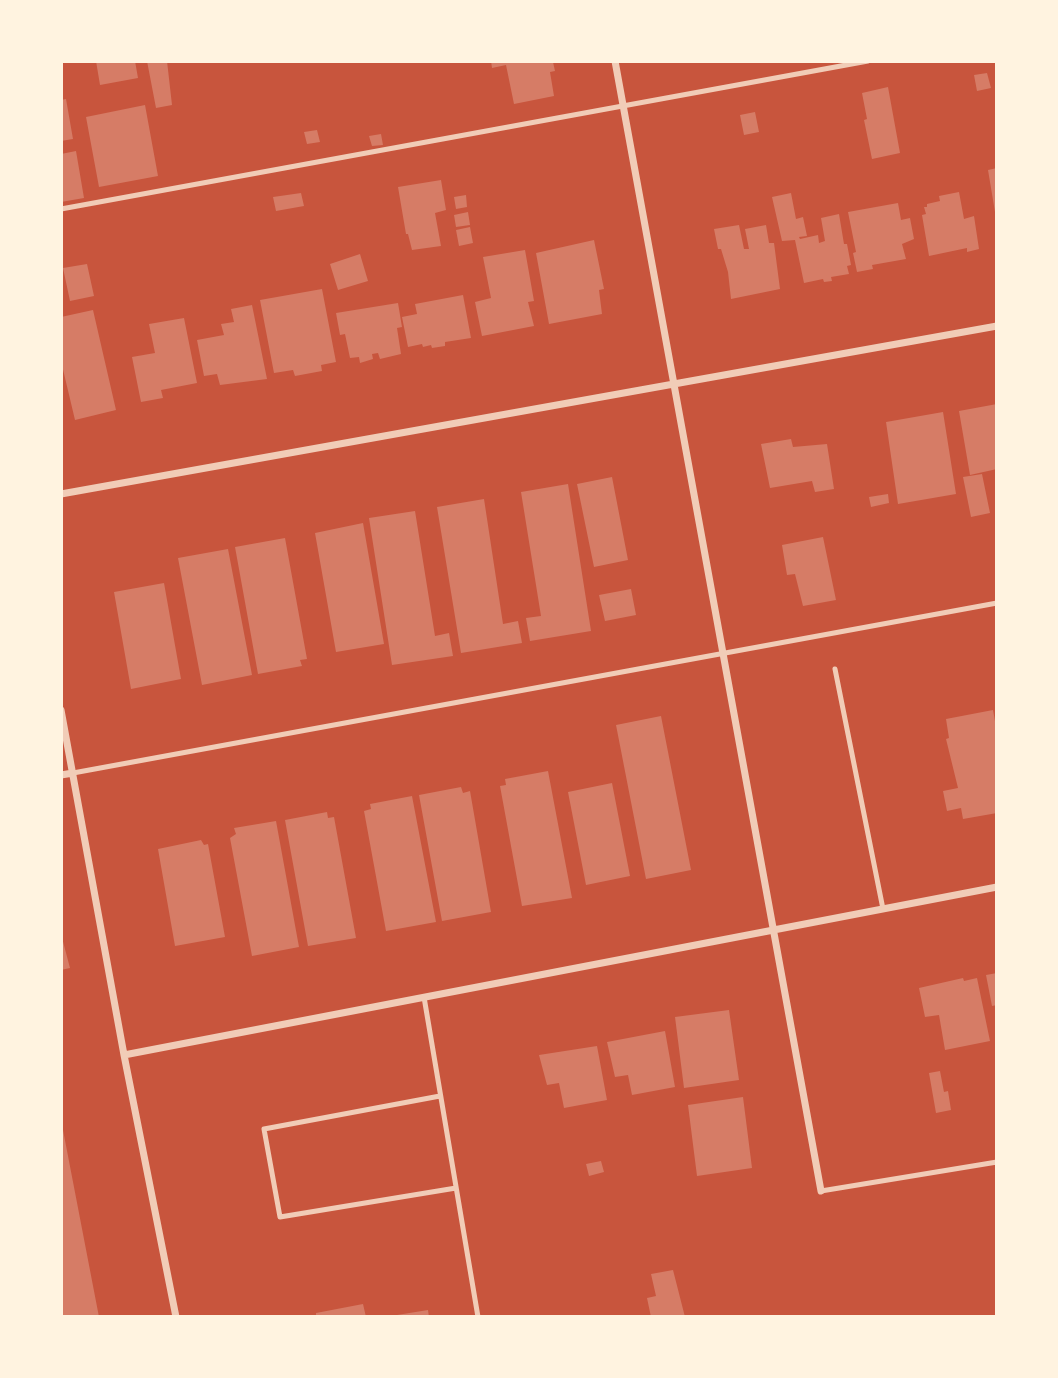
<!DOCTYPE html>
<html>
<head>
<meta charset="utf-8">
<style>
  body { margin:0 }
  #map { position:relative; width:1058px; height:1378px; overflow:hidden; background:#c8553d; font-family:"Archivo Narrow",sans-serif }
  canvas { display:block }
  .frame { position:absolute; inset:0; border:63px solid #fff3e0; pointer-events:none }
</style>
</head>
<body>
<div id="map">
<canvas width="1058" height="1378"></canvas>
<div class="frame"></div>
</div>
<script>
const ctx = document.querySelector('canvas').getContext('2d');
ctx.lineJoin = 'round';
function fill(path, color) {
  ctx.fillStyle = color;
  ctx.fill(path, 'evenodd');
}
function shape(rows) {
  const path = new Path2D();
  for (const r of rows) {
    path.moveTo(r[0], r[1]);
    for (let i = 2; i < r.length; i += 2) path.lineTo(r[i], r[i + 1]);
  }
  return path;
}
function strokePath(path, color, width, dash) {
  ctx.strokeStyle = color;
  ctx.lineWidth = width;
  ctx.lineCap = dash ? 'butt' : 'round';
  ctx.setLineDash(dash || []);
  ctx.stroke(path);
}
const building = shape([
  [96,61,135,61,138,78,100,85],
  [147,61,167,61,172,105,156,108],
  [491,61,553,62,555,71,550,72,554,96,514,104,506,65,492,68],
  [987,73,991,88,977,91,974,75],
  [888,87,900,153,872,159,864,120,867,119,862,93],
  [66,99,73,139,61,141,61,100],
  [145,105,158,176,99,187,86,117],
  [755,112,759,132,744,135,740,115],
  [317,130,320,142,307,144,304,132],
  [381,134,383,145,372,146,369,136],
  [76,151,84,198,61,202,61,154],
  [997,168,997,212,995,212,988,170],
  [441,180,446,210,435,213,441,246,412,250,408,234,406,234,398,187],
  [959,192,964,219,974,216,979,249,967,252,967,248,929,256,922,215,926,214,924,207,927,207,927,204,940,201,939,196],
  [301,193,304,206,276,211,273,197],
  [791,193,796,219,803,217,807,236,799,237,800,239,818,235,819,243,825,241,821,218,839,214,844,244,847,244,851,265,847,266,849,274,831,277,832,281,824,282,823,279,804,283,795,240,782,241,772,197],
  [466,195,467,207,456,209,454,197],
  [898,203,901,220,910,218,914,239,902,244,906,259,872,265,873,269,857,272,853,253,856,252,848,212],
  [468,212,470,225,456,227,454,215],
  [739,225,744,249,749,249,745,229,766,225,769,243,774,243,780,289,731,299,728,272,721,249,718,249,714,229],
  [470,227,473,243,459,246,456,230],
  [594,240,604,289,599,290,602,314,549,324,536,253],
  [525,250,534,301,528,302,534,326,482,336,475,302,491,298,483,257],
  [360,254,368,281,338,290,330,264],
  [87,264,94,296,70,301,63,268],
  [322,289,336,362,321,365,322,371,295,376,293,370,274,373,260,300],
  [463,295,471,338,445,342,445,346,432,348,431,345,423,347,422,344,408,347,402,317,417,314,415,304],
  [398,303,402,327,397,328,401,354,380,359,378,353,372,354,373,359,360,363,359,357,350,358,345,334,340,335,336,313],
  [252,305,267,379,220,385,217,374,204,376,197,340,224,335,221,324,234,322,231,309],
  [93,310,116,410,75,420,61,361,61,317],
  [184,318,197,383,161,390,163,398,141,402,132,357,155,353,149,324],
  [997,404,997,469,970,475,959,411],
  [943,412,956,494,898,504,886,422],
  [791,439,793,447,827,444,834,489,815,492,812,481,770,488,761,444],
  [982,474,990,513,971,517,963,477],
  [612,477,628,560,594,567,577,484],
  [568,484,591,631,530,641,526,618,541,616,521,492],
  [888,494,889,503,871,507,869,497],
  [484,499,503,624,518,621,522,643,461,653,437,507],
  [415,511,435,636,449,633,453,656,392,665,369,518],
  [363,523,384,644,336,652,315,533],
  [823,537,836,600,803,606,795,574,787,575,782,545],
  [285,538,307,659,300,660,302,666,258,674,235,547],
  [228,549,252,675,202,685,178,558],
  [164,583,181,679,131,689,114,592],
  [631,589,636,615,605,621,599,595],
  [993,710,997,732,997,813,963,819,961,808,947,811,943,791,958,788,946,739,949,738,946,719],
  [661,716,691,870,646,879,616,725],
  [548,771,572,898,522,906,500,786,506,785,505,779],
  [612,783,630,876,586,885,568,792],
  [461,787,463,793,470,791,491,912,442,921,419,795],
  [412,796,436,922,386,931,364,811,371,809,370,804],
  [327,812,328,818,334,817,356,938,308,946,285,820],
  [276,821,299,947,252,956,230,838,236,834,234,828],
  [201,840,204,845,208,844,225,937,175,946,158,849],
  [61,934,70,968,61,970],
  [997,973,997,1005,992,1006,986,975],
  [963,978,964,981,977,978,990,1041,945,1050,939,1015,925,1017,919,988],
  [729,1010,739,1080,684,1088,675,1017],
  [665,1031,675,1087,632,1095,628,1075,615,1077,607,1042],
  [597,1046,607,1100,564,1108,559,1083,547,1085,539,1055],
  [940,1071,944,1092,948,1091,951,1110,936,1113,929,1073],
  [743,1097,752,1168,697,1176,688,1105],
  [61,1130,63,1130,99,1317,61,1317],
  [601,1161,604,1172,589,1176,586,1164],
  [673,1270,685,1317,651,1317,647,1298,656,1296,651,1274],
  [363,1304,366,1317,316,1317,316,1313],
  [428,1310,429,1317,397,1317,397,1315]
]);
const service = shape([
  [61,209,868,61],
  [835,669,883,909],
  [73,773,997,603],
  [424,997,478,1317],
  [440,1096,264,1129,280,1217,456,1188],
  [821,1191,997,1162]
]);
const minor = shape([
  [615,61,821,1191],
  [61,494,997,326],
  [61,710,124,1055,176,1317],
  [61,775,73,773],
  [124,1055,997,887]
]);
fill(building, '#d67c66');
strokePath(service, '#f1ccb7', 5);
strokePath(minor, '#f1ccb7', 7);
</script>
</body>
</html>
